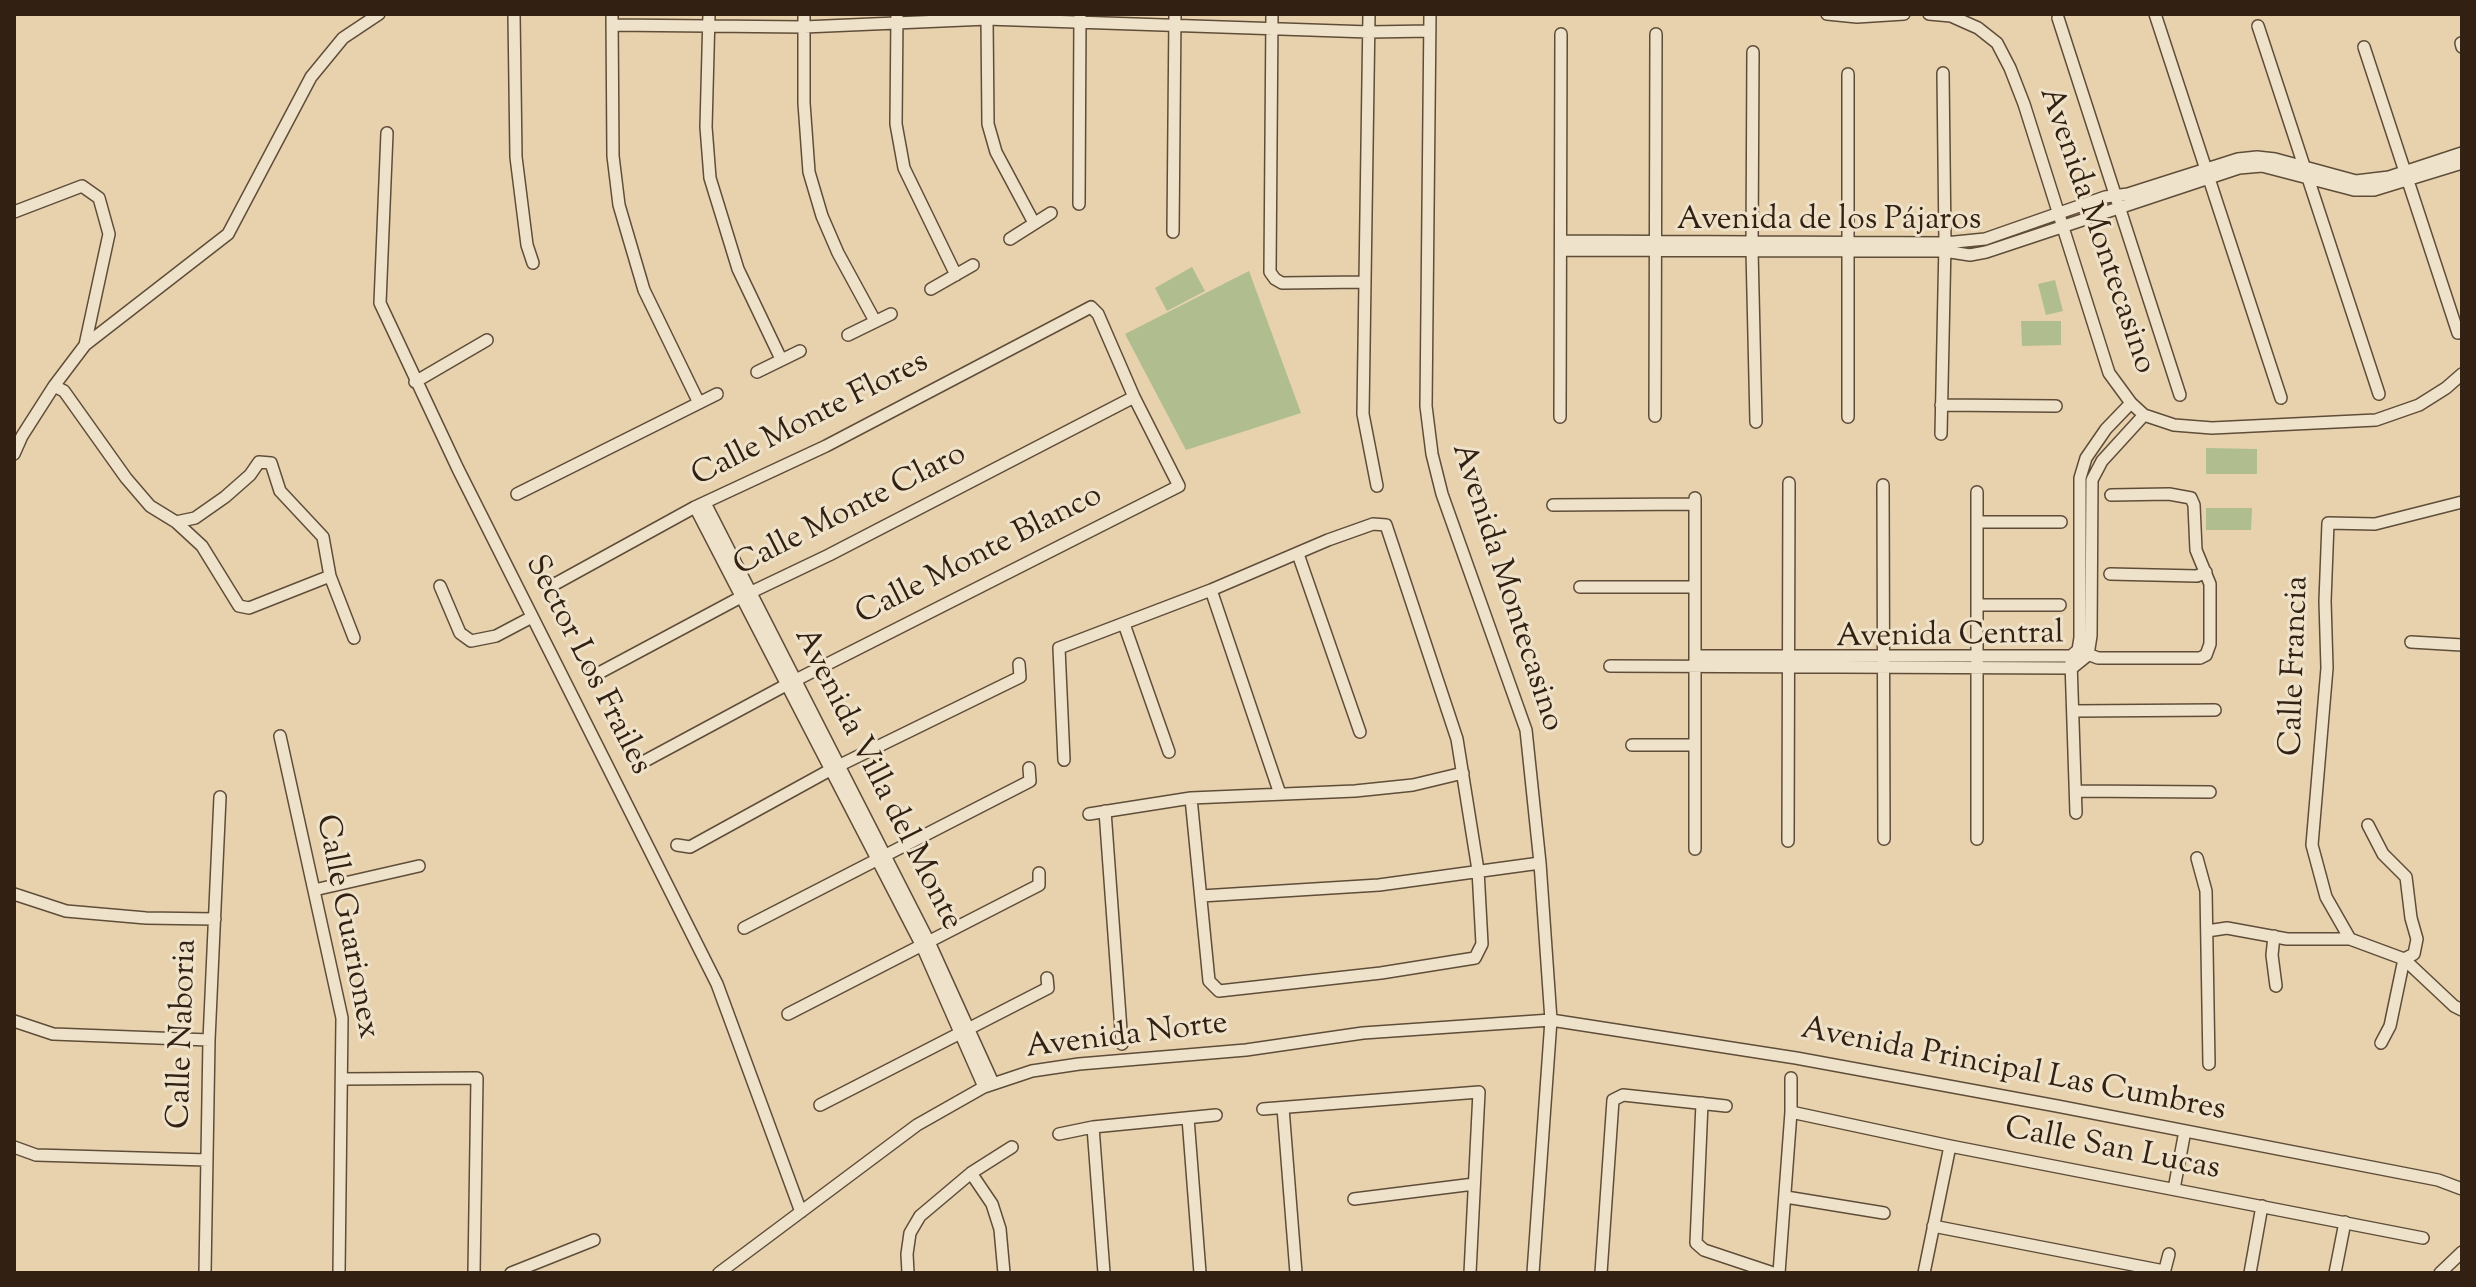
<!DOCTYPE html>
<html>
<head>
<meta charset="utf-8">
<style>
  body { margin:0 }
  #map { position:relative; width:2476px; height:1287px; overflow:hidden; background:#e7d2ad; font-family:"Sorts Mill Goudy",serif }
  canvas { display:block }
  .frame { position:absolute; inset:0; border:16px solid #322112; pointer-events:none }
</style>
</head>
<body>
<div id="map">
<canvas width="2476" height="1287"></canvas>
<div class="frame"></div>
</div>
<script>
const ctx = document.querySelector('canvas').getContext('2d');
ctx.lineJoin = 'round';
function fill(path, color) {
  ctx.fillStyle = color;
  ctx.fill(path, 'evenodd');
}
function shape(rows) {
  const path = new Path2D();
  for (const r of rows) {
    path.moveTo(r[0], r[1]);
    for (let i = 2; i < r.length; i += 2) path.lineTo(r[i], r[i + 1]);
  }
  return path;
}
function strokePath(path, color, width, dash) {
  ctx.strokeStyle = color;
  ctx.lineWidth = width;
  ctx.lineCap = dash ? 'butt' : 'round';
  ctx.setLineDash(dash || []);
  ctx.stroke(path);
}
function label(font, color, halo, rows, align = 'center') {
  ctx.font = font + ' "Sorts Mill Goudy",serif';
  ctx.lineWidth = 6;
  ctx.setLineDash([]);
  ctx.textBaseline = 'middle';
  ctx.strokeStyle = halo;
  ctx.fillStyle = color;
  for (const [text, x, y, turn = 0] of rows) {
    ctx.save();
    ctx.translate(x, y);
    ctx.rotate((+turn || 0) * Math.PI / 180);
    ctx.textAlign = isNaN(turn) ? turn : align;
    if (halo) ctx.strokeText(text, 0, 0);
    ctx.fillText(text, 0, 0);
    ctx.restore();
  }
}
const green = shape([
  [1192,267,1205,291,1167,311,1155,288],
  [1249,271,1301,413,1186,450,1125,334],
  [2055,280,2063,311,2046,315,2038,284],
  [2021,321,2061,321,2061,345,2022,346],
  [2206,448,2257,449,2257,474,2206,474],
  [2206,508,2252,508,2251,530,2206,530]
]);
const minor = shape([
  [514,14,516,157,527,245,533,263],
  [612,14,613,156,619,205,644,290,699,403],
  [709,14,706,127,710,178,738,269,781,359],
  [804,14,804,103,809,172,822,216,838,253,875,321],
  [897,14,896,124,904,168,956,275],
  [1272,14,1270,272,1275,279,1282,283,1363,282],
  [1369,14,1363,414,1377,486],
  [1430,14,1426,406,1432,454,1442,494,1526,730,1540,863,1551,1020,1533,1273],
  [1827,14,1857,17,1904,14],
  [1929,14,1951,16,1978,28,1997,43,2010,68,2024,104,2109,373,2131,403,2144,415,2174,425,2212,428,2376,420,2419,405,2446,388,2462,374],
  [2155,14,2281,398],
  [2058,18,2180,395],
  [987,19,988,124,996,152,1034,223],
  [612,25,804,27,987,19,1369,32,1430,31],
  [2258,26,2379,394],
  [2461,43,2462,47],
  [2364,47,2458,333],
  [1753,52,1752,250,1756,422],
  [1848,74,1848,417],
  [387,133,380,303,458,469,717,984,801,1212],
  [1079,204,1080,15],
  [14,212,82,186,99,198,109,234,85,345],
  [1173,232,1175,14],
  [1010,239,1051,213],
  [1561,241,1945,243,1985,239,2105,197,2128,194,2238,159,2257,157,2275,159,2356,181,2389,177,2462,153],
  [1561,250,1944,251,1970,255,1986,252,2239,168,2262,166,2354,190,2374,190,2462,163],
  [931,289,973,265],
  [848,335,891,314],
  [757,372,800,351],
  [415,382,487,340],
  [54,386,64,391,126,478,150,506,176,522,202,546,239,606,249,608,330,576],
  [1941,405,2056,406],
  [1655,416,1656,34],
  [1560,417,1561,34],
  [1941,434,1945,243,1943,73],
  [14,454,22,436,54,386,85,345,228,234,311,77,343,38,379,14],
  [1883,485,1884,839],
  [1977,492,1977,839],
  [517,494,717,394],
  [705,503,929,942,993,1083],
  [1553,505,1695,504],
  [695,507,922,946,984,1087],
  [176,522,195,518,225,497,250,475,259,462,271,463,280,491,323,537,330,576,354,638],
  [1977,522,2061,522],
  [1298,554,1360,732],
  [2110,574,2197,576,2206,572],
  [545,581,555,584,695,507,826,446,1091,307,1098,314,1134,397,1179,486,786,685,643,762,634,759],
  [440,586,460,633,471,641,496,636,532,617],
  [1580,587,1695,587],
  [1211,590,1280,794],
  [1978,605,2060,605],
  [1124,624,1169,752],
  [2411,642,2462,645],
  [2082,652,2098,658,2200,658,2206,655,2210,644,2210,584,2196,550,2194,505,2191,498,2169,494,2111,495],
  [1695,656,2071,656,2078,650,2080,638,2080,478,2086,458,2106,429,2131,403],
  [2071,662,2076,813],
  [1610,666,2072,668,2088,655,2091,636,2092,480,2102,461,2144,415],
  [592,671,599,673,741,597,829,555,1134,397],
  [2073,711,2215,710],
  [280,736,342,1018,339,1273],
  [1632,745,1695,745],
  [1064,760,1059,648,1211,590,1328,540,1373,524,1386,525,1457,739,1478,870,1482,944,1475,958,1381,973,1219,991,1209,981,1191,798],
  [2077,791,2210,792],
  [1105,811,1122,1044],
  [1089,814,1191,798,1355,791,1413,785,1463,773],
  [2368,825,2383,854,2406,877,2411,918,2417,939,2414,954,2404,959,2390,1026,2381,1043],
  [1788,841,1789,483],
  [677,845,690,847,830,770,1020,677,1019,664],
  [1695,849,1695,498],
  [2197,858,2206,891,2209,1064],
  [314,890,419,866],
  [14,894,66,911,146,918,215,919],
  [1201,896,1379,885,1540,863],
  [744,928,1030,781,1029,768],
  [2207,931,2227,928,2287,939,2350,939,2404,959,2454,1006,2462,1010],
  [2274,936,2272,955,2276,986],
  [2350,939,2326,897,2312,845,2327,668,2325,601,2328,523,2375,524,2462,502],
  [788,1014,1039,885,1039,873],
  [14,1021,53,1034,209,1040],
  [343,1079,477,1078,474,1273],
  [1702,1103,1696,1243,1704,1250,1773,1273],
  [820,1105,1048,988,1047,978],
  [1283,1108,1296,1273],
  [1263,1109,1479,1092,1470,1273],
  [1791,1112,1950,1146,2423,1238],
  [1188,1118,1200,1273],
  [1093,1127,1104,1273],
  [1059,1134,1093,1127,1216,1115],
  [14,1147,36,1155,207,1160],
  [971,1173,992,1204,1000,1229,1004,1273],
  [2174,1189,2185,1131],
  [1786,1197,1884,1213],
  [1354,1199,1474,1184],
  [1933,1226,2164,1271],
  [205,1273,209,1040,220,797],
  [511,1273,594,1240],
  [719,1273,917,1125,984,1087,1032,1071,1079,1064,1246,1050,1363,1033,1551,1020,1796,1058,2057,1106,2438,1180,2462,1189],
  [908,1273,907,1254,910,1233,920,1216,971,1173,1012,1147],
  [1601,1273,1613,1100,1623,1095,1726,1106],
  [1779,1273,1791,1112,1791,1078],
  [1924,1273,1950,1146],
  [2164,1273,2169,1254],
  [2250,1273,2262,1206],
  [2335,1273,2345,1222],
  [2440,1273,2462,1252]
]);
const streetNames = [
  ["Avenida de los Pájaros",1829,223],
  ["Avenida Montecasino",2095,231,71],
  ["Calle Monte Flores",811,421,-27],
  ["Calle Monte Claro",851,512,-27],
  ["Calle Monte Blanco",980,557,-27],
  ["Avenida Montecasino",1505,588,72],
  ["Avenida Central",1950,638,-1],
  ["Sector Los Frailes",586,666,63],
  ["Calle Francia",2297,666,-88],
  ["Avenida Villa del Monte",876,780,63],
  ["Calle Guarionex",345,927,79],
  ["Calle Naboria",185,1034,-88],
  ["Avenida Norte",1127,1038,-7],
  ["Avenida Principal Las Cumbres",2013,1072,11],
  ["Calle San Lucas",2112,1151,11]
];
fill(green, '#afbd8f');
strokePath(minor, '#5f4d39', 14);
strokePath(minor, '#efe2ca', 11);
label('32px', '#322112', '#efe2ca', streetNames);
</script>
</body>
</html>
